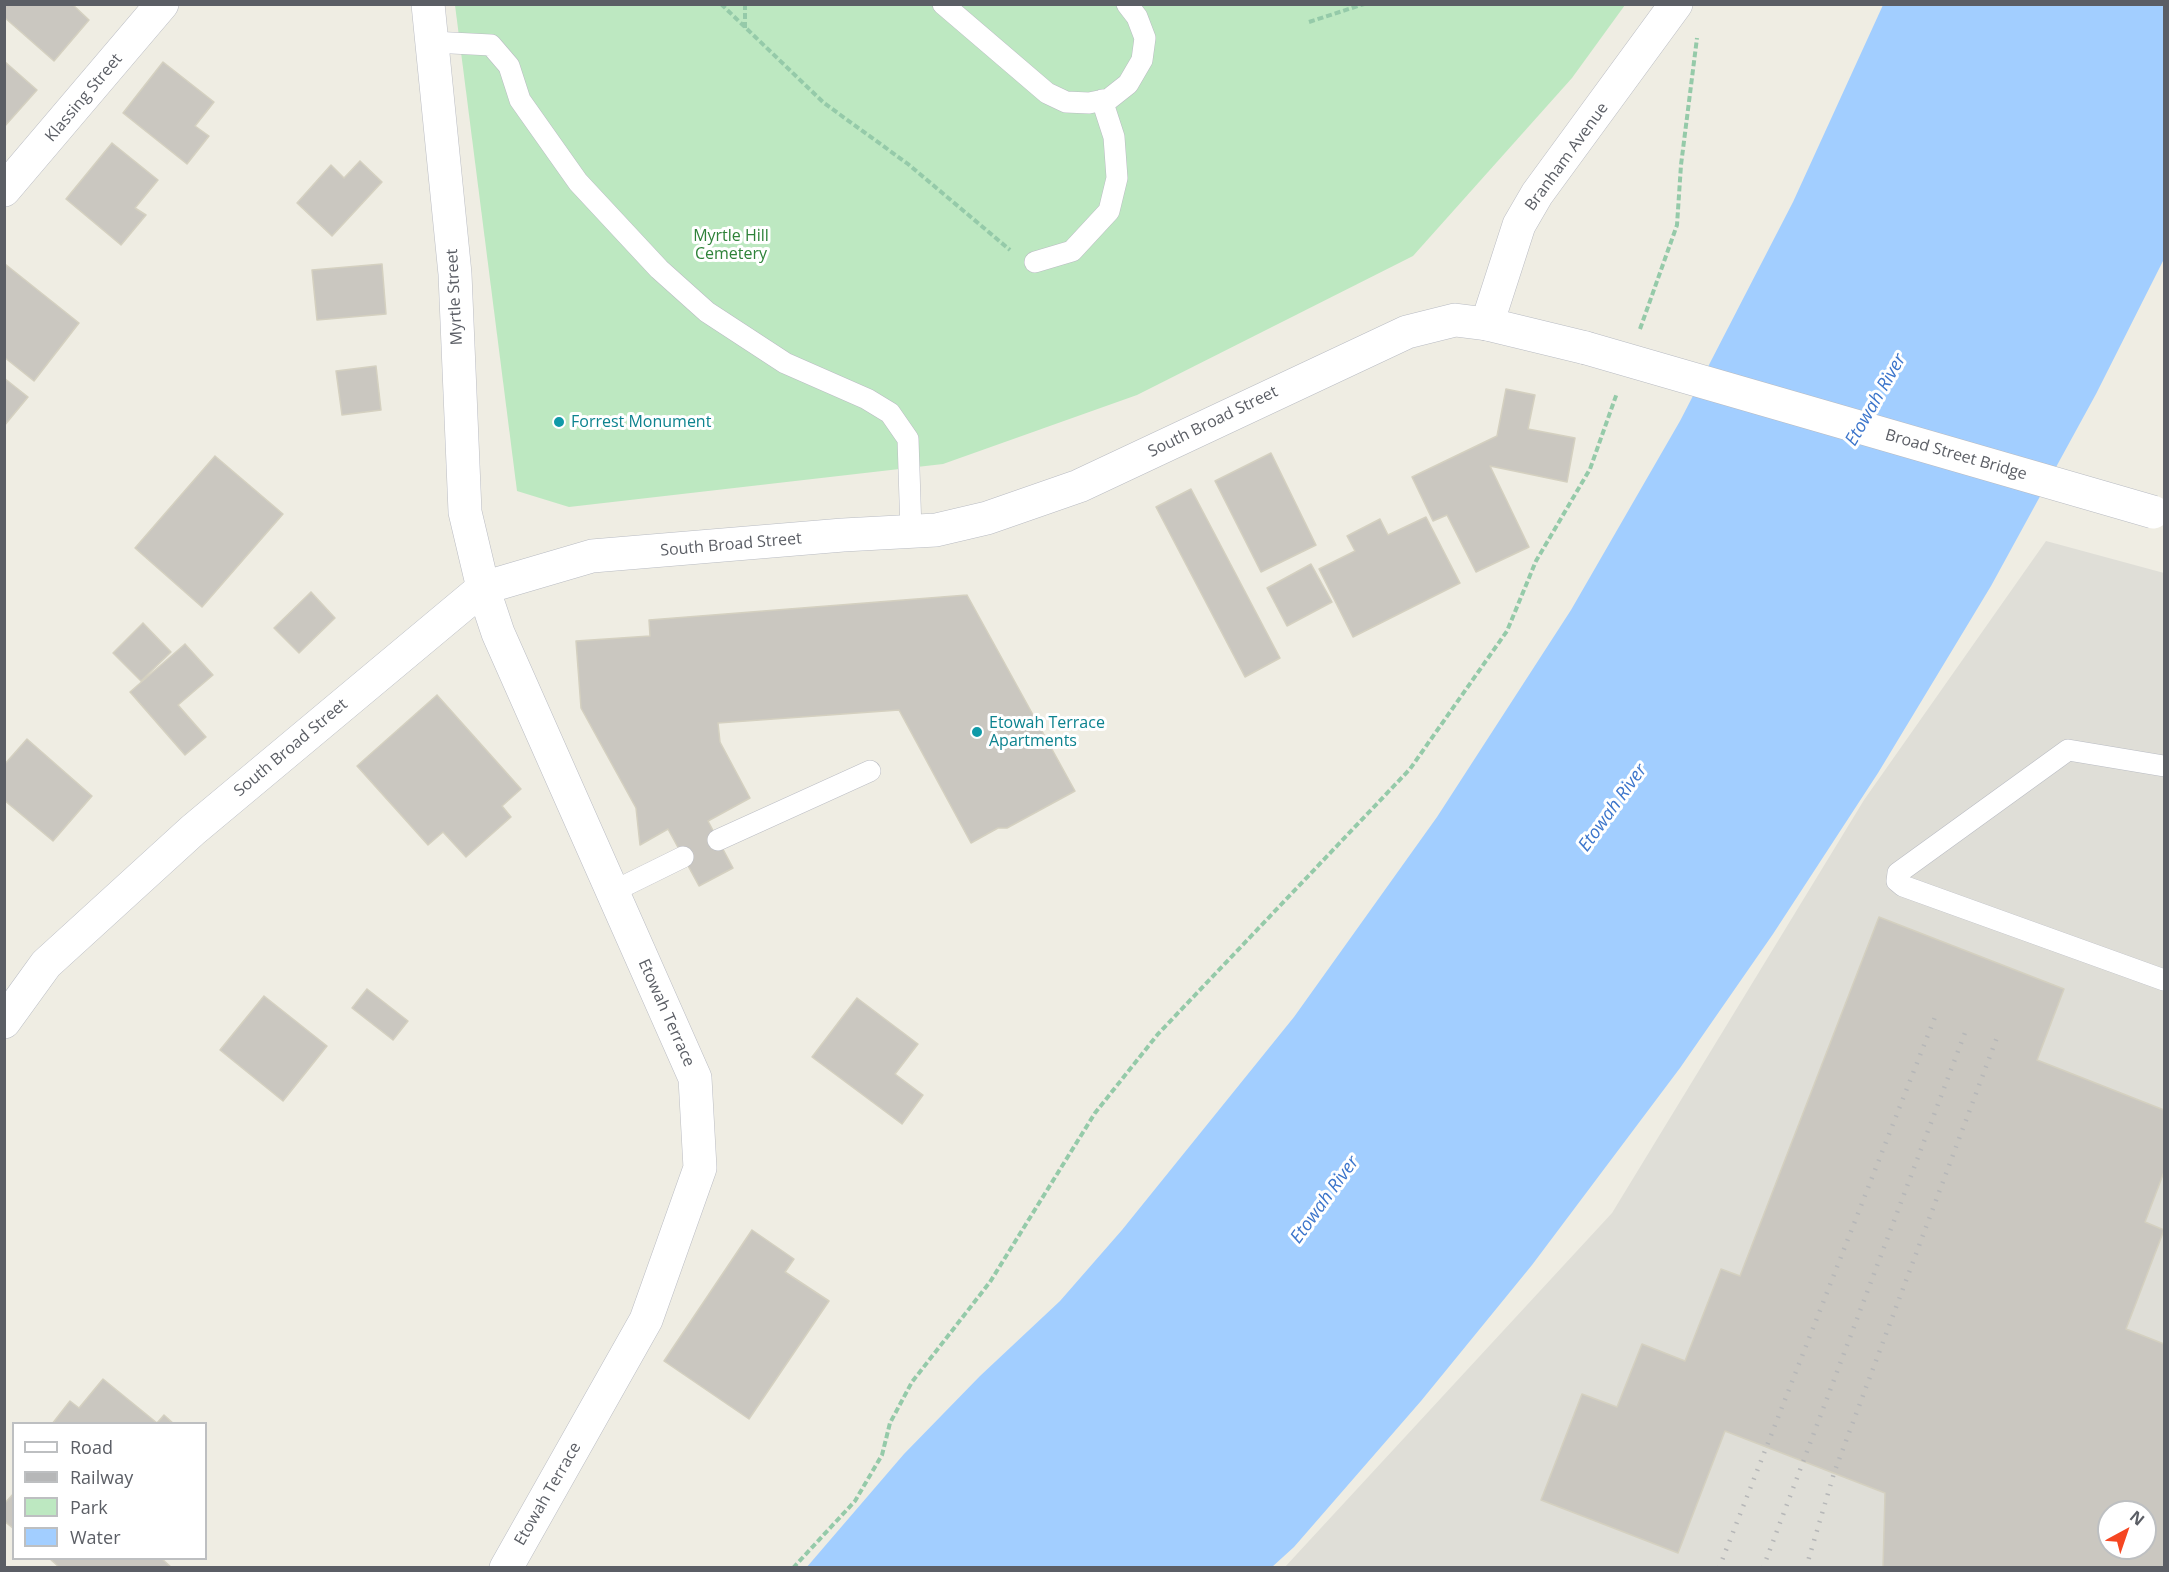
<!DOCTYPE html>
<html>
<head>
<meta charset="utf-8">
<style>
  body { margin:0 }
  #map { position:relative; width:2169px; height:1572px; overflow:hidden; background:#efede3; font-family:"Open Sans",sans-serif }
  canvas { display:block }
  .frame { position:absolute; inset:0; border:6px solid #5b5e65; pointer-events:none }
  .legend { position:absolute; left:12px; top:1422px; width:195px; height:138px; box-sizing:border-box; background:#fff; border:2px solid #bdbfc1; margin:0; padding:8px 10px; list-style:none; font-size:18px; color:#5b5e65 }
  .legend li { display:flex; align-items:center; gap:12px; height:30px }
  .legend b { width:30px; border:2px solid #bdbfc1 }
  .north { position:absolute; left:2097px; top:1500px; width:60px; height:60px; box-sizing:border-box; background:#fff; border:2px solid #bdbfc1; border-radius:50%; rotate:40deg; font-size:16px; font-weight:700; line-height:24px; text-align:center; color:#5b5e65 }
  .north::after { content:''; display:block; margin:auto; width:21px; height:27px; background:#f54622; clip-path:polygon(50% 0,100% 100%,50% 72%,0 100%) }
</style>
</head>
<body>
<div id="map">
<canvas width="2169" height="1572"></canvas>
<div class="frame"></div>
<ul class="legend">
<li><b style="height:8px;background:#fff"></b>Road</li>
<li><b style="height:8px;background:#b6b7b8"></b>Railway</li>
<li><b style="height:16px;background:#bde8c1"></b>Park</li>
<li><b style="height:16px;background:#a2ceff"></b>Water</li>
</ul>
<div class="north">N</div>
</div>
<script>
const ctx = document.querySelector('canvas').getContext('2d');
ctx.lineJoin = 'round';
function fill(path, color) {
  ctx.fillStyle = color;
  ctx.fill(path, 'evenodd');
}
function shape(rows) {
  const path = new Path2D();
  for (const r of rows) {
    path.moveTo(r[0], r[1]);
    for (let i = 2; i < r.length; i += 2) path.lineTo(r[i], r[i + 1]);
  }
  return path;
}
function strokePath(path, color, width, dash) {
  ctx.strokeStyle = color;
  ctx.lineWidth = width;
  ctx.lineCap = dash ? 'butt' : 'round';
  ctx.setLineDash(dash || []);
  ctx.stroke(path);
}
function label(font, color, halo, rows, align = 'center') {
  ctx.font = font + ' "Open Sans",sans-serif';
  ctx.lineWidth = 6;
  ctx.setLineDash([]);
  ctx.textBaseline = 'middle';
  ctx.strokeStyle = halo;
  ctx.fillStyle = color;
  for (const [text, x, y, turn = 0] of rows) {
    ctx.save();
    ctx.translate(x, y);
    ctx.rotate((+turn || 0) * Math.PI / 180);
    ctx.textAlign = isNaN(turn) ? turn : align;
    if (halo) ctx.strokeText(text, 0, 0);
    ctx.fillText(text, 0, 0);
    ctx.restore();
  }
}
const industrial = shape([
  [2046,541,2164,573,2164,1567,1284,1568,1612,1213,1864,800],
  [2109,1512,2145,1512,2145,1548,2109,1548]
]);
const green = shape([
  [455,5,1625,5,1572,78,1413,256,1137,395,943,464,569,507,517,491]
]);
const water = shape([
  [1883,5,2164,5,2164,259,2096,394,1991,586,1878,773,1773,934,1680,1068,1532,1265,1421,1401,1294,1547,1272,1567,806,1568,904,1454,980,1376,1060,1301,1122,1230,1294,1017,1437,817,1571,610,1680,421,1793,202]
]);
const building = shape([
  [4,4,72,4,89,20,54,61,4,17,4,4],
  [4,61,37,90,4,127,4,61],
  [163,62,214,102,195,126,209,136,187,164,123,113,163,62],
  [112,143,158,180,135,208,146,215,121,245,66,199,112,143],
  [360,161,382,182,332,236,297,203,331,165,344,178,360,161],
  [5,264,79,323,34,381,4,357,5,264],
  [382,264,386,314,317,320,312,270,382,264],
  [376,366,381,410,342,415,336,371,376,366],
  [4,378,28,397,4,426,4,378],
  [1506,389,1535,395,1528,429,1575,438,1567,482,1490,466,1529,547,1476,572,1447,515,1433,521,1412,477,1497,436,1506,389],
  [1271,453,1316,545,1261,572,1215,481,1271,453],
  [215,456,283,514,202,607,135,548,215,456],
  [1191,489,1280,658,1245,677,1156,507,1191,489],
  [1426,517,1460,583,1353,637,1319,569,1355,551,1347,536,1380,519,1388,535,1426,517],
  [1311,564,1332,602,1287,626,1267,588,1311,564],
  [311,592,335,618,299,653,274,628,311,592],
  [967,595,1075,791,1007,828,998,828,971,843,899,710,718,723,720,742,750,798,708,821,733,868,699,886,668,829,640,845,636,808,581,708,576,641,650,636,649,620,967,595],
  [143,623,171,652,141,681,113,653,143,623],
  [185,644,213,675,178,705,206,737,185,755,130,692,185,644],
  [437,695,521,789,502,806,511,817,466,857,443,832,428,845,357,766,437,695],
  [27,739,92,796,53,841,4,800,4,765,27,739],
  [1879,917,2064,989,2037,1060,2164,1110,2164,1172,2145,1222,2164,1230,2126,1329,2164,1344,2164,1568,1883,1568,1885,1493,1725,1431,1678,1553,1541,1500,1582,1394,1617,1407,1642,1344,1685,1361,1721,1269,1740,1276,1879,917],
  [2109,1512,2145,1512,2145,1548,2109,1548,2109,1512],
  [367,989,408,1021,393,1040,352,1008,367,989],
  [264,996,327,1046,283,1101,220,1050,264,996],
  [857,998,918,1044,895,1074,923,1095,902,1124,812,1057,857,998],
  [752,1230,794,1259,785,1272,829,1301,749,1419,664,1361,752,1230],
  [103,1379,157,1423,164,1415,174,1424,52,1424,70,1401,79,1408,103,1379],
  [14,1493,14,1529,4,1521,4,1504,14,1493],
  [49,1558,161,1558,172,1568,60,1568,49,1558]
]);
const path = shape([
  [721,4,824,103,908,164,1010,250],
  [745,4,745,28],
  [1309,22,1364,4],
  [1640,329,1677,225,1681,165,1697,38],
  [793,1568,855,1501,882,1455,890,1423,912,1382,990,1282,1095,1113,1158,1034,1410,769,1507,631,1536,561,1590,469,1617,393]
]);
const service = shape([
  [943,4,1047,93,1066,102,1089,103,1109,99,1128,84,1142,60,1145,38,1137,17,1127,4],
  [432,42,491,45,509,66,520,100,578,182,659,269,707,312,785,363,867,399,890,413,908,439,911,531],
  [1035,262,1072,251,1109,211,1117,178,1114,137,1102,100],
  [2164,766,2068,750,1898,873,1897,881,1903,886,2164,980],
  [718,840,870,771],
  [612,892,683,857]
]);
const minor = shape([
  [428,4,455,274,465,512,483,588,498,633,695,1078,700,1168,646,1320,506,1568],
  [4,190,162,4],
  [1487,324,1519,225,1537,194,1676,4]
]);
const secondary = shape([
  [4,1022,46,964,193,830,483,588,592,556,843,535,936,530,987,518,1079,486,1407,332,1455,320,1487,324,1586,348]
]);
const rail = shape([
  [1719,1568,1935,1017],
  [1763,1568,1966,1030],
  [1806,1568,1834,1473,1999,1032]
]);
const secondaryBridge = shape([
  [1586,348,2153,512]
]);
const markers = [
  [559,422,6,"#0f9aa8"],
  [977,732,6,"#0f9aa8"]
];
const streetNames = [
  ["Klassing Street",84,98,-50],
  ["Branham Avenue",1567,157,-54],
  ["Myrtle Street",455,297,-93],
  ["South Broad Street",1213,422,-26],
  ["Broad Street Bridge",1956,455,16],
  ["South Broad Street",731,545,-5],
  ["South Broad Street",291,748,-40],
  ["Etowah Terrace",666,1013,66],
  ["Etowah Terrace",548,1494,-60]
];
const parkNames = [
  ["Myrtle Hill",731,236],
  ["Cemetery",731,254]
];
const cultureNames = [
  ["Forrest Monument",571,422],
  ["Etowah Terrace",989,723],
  ["Apartments",989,741]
];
const waterNames = [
  ["Etowah River",1876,400,-60],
  ["Etowah River",1613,808,-54],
  ["Etowah River",1325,1200,-54]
];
fill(industrial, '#dfded7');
fill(green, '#bde8c1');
fill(water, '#a2ceff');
fill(building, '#cac7c0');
strokePath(building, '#d4d0c0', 1.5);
strokePath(service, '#babcc3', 22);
strokePath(minor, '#babcc3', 34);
strokePath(secondary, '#b8bbc2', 34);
strokePath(path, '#95caa9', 4, [6, 3]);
strokePath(service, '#fff', 21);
strokePath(minor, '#fff', 33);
strokePath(secondary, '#fff', 33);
strokePath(rail, '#b6b7b8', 4.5, [1.5, 8]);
strokePath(secondaryBridge, '#b8bbc2', 34, []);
strokePath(secondaryBridge, '#fff', 33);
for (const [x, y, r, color] of markers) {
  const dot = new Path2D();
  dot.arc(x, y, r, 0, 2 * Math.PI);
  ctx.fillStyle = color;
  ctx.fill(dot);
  strokePath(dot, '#fff', 2);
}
label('16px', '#5b5e65', '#fff', streetNames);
label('16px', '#2e8239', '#fff', parkNames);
label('16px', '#0d838f', '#fff', cultureNames, 'left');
label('italic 18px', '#3c75cb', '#fff', waterNames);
</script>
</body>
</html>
